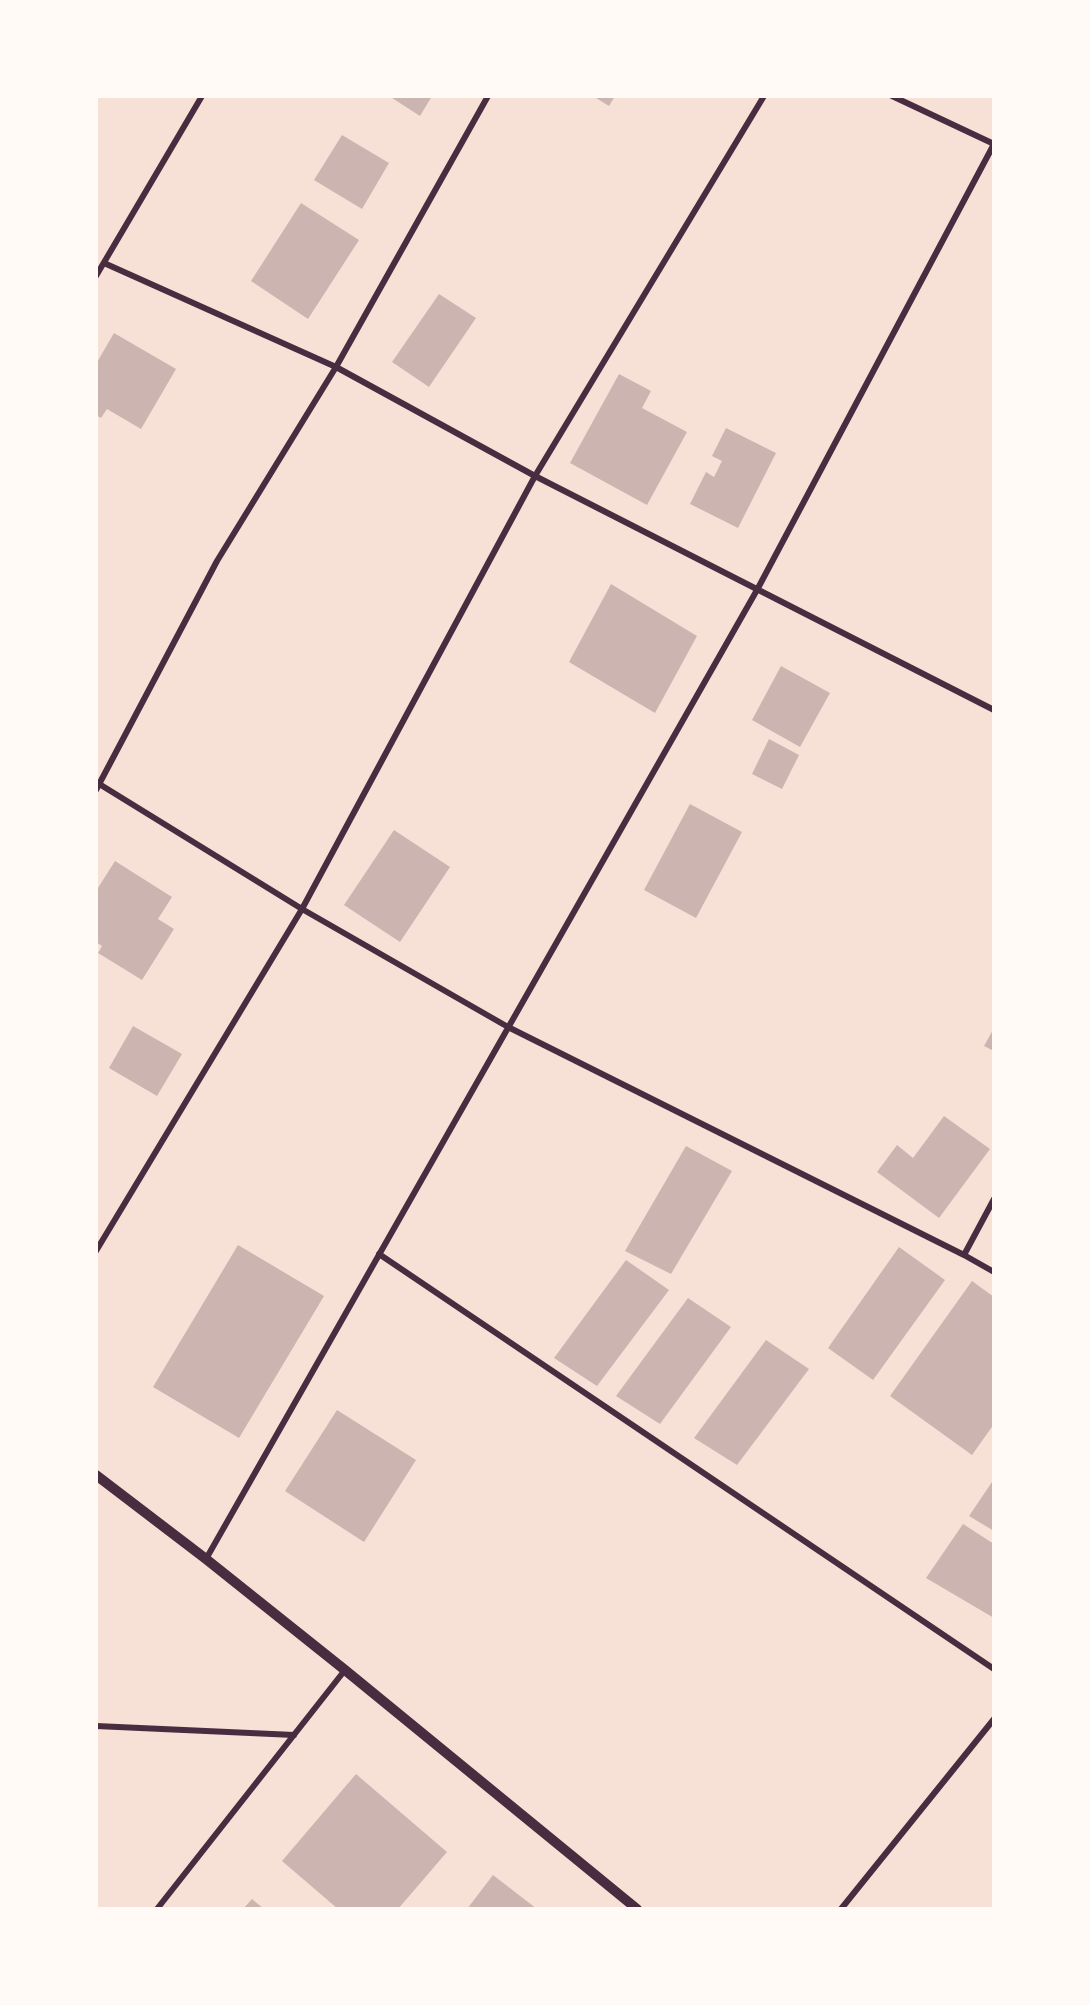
<!DOCTYPE html>
<html>
<head>
<meta charset="utf-8">
<style>
  body { margin:0 }
  #map { position:relative; width:1090px; height:2005px; overflow:hidden; background:#f7e1d7; font-family:"Source Serif 4",serif }
  canvas { display:block }
  .frame { position:absolute; inset:0; border:98px solid #fffaf5; pointer-events:none }
</style>
</head>
<body>
<div id="map">
<canvas width="1090" height="2005"></canvas>
<div class="frame"></div>
</div>
<script>
const ctx = document.querySelector('canvas').getContext('2d');
ctx.lineJoin = 'round';
function fill(path, color) {
  ctx.fillStyle = color;
  ctx.fill(path, 'evenodd');
}
function shape(rows) {
  const path = new Path2D();
  for (const r of rows) {
    path.moveTo(r[0], r[1]);
    for (let i = 2; i < r.length; i += 2) path.lineTo(r[i], r[i + 1]);
  }
  return path;
}
function strokePath(path, color, width, dash) {
  ctx.strokeStyle = color;
  ctx.lineWidth = width;
  ctx.lineCap = dash ? 'butt' : 'round';
  ctx.setLineDash(dash || []);
  ctx.stroke(path);
}
const building = shape([
  [389,96,432,96,420,116],
  [593,96,615,96,609,106],
  [342,135,389,163,362,209,314,180],
  [301,203,359,240,308,319,251,281],
  [439,294,476,318,429,387,392,362],
  [114,333,176,369,141,429,107,409,101,418,96,415,96,364],
  [619,374,651,391,642,408,687,432,647,505,570,463],
  [726,428,776,453,738,528,690,504,706,472,714,477,722,461,712,456],
  [611,584,697,636,655,713,569,662],
  [781,666,830,693,800,747,752,720],
  [769,739,799,755,782,789,752,774],
  [690,804,742,832,696,918,644,890],
  [394,830,450,867,400,942,344,905],
  [115,861,172,897,158,919,174,929,142,980,98,953,102,946,96,942,96,891],
  [133,1026,182,1054,157,1096,109,1068],
  [994,1028,994,1051,984,1046],
  [944,1116,990,1149,939,1218,877,1172,897,1145,913,1158],
  [686,1146,732,1171,671,1274,625,1251],
  [238,1245,324,1296,239,1438,153,1387],
  [899,1247,945,1280,873,1380,828,1348],
  [626,1260,669,1290,597,1386,554,1358],
  [972,1281,994,1297,994,1424,972,1455,890,1396],
  [688,1298,731,1327,660,1424,616,1396],
  [766,1340,809,1369,737,1465,694,1438],
  [337,1410,416,1460,364,1542,285,1491],
  [994,1479,994,1531,969,1516],
  [963,1524,994,1544,994,1618,926,1578],
  [356,1774,447,1852,398,1909,338,1909,282,1861],
  [493,1875,537,1909,467,1909],
  [252,1899,264,1909,243,1909]
]);
const minor = shape([
  [892,96,994,144],
  [104,263,336,367,535,476,994,710],
  [96,276,202,96],
  [96,782,302,909,508,1027,964,1255,994,1272],
  [96,790,217,561,336,367,488,96],
  [96,1251,302,909,535,476,764,96],
  [379,1254,994,1669],
  [964,1255,994,1199],
  [206,1559,757,590,994,144],
  [96,1726,294,1735],
  [157,1909,345,1670],
  [841,1909,994,1719]
]);
const tertiary = shape([
  [96,1475,206,1559,345,1670,637,1909]
]);
fill(building, '#ccb4b1');
strokePath(minor, '#4a2c40', 6);
strokePath(tertiary, '#4a2c40', 10);
</script>
</body>
</html>
